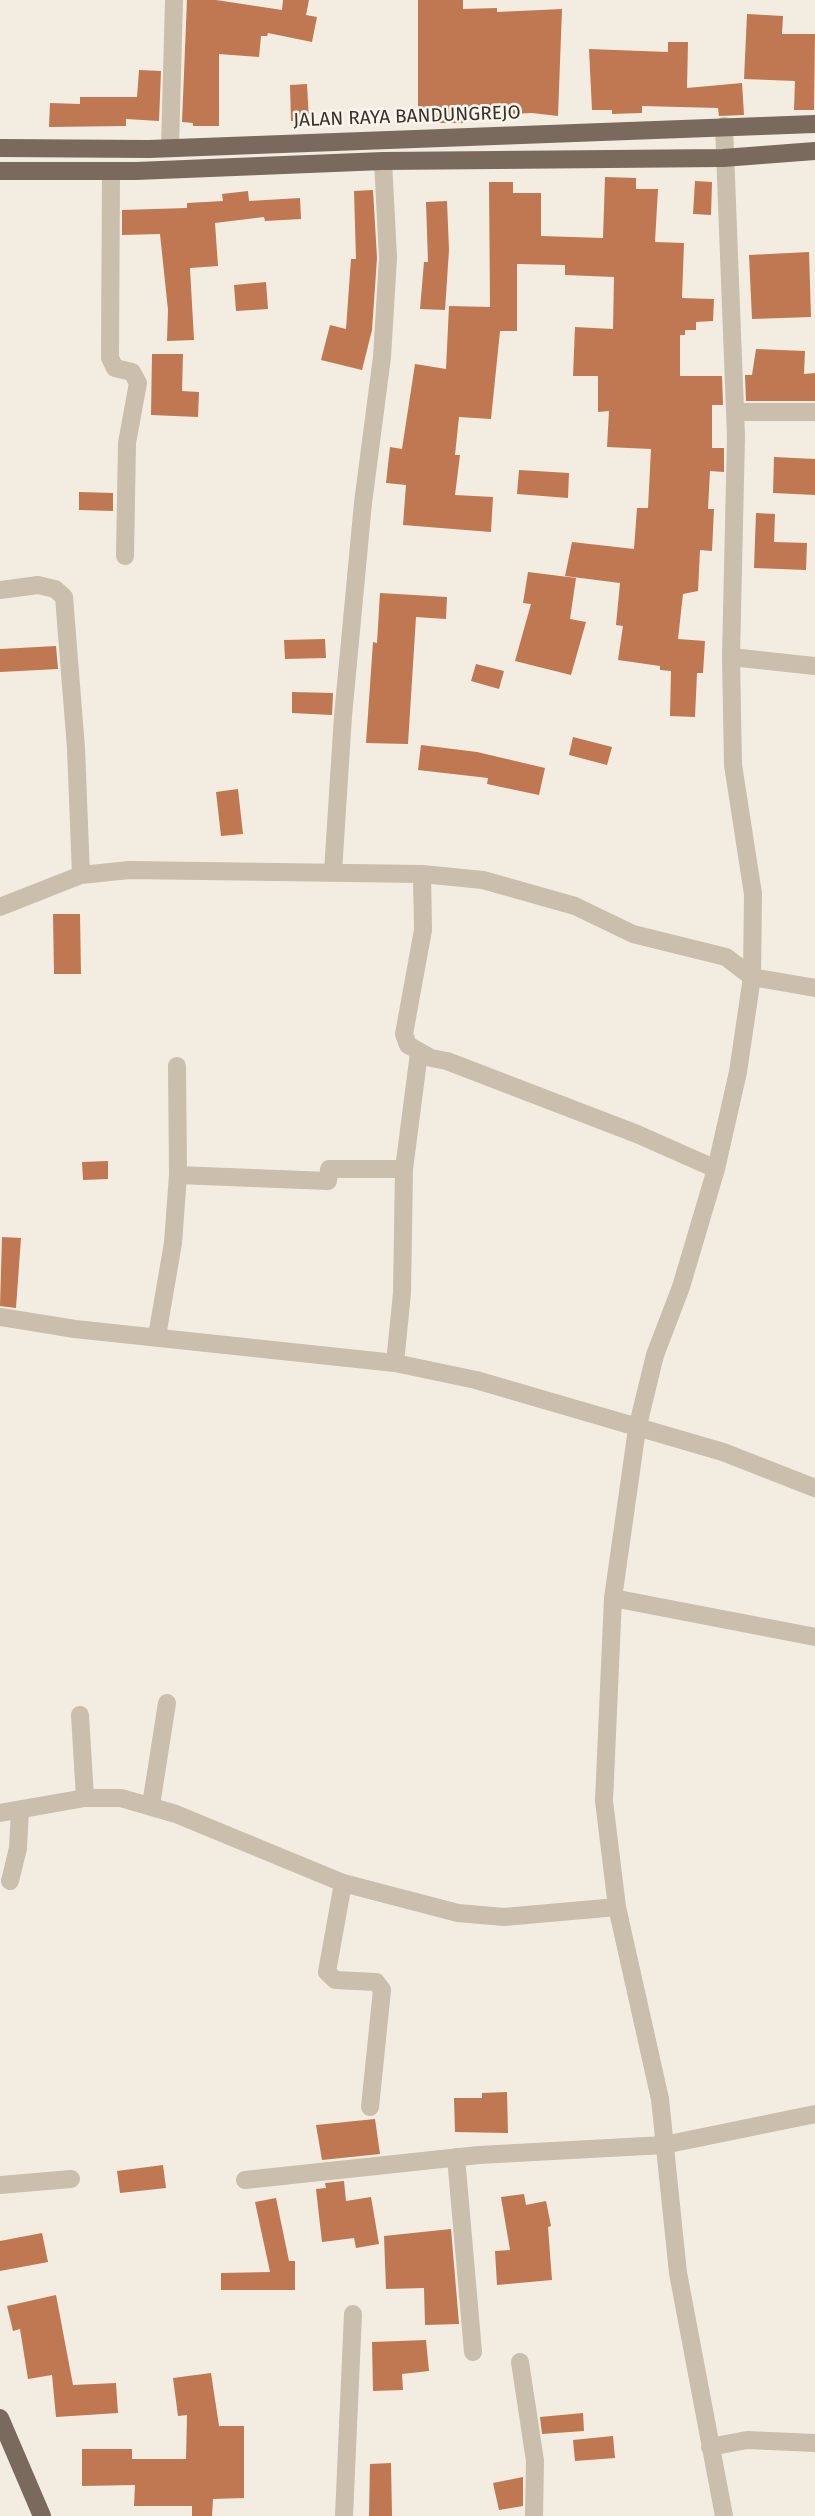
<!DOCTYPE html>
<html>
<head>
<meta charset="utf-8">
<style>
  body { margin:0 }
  canvas { display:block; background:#f2ece1 }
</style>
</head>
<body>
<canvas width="815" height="2516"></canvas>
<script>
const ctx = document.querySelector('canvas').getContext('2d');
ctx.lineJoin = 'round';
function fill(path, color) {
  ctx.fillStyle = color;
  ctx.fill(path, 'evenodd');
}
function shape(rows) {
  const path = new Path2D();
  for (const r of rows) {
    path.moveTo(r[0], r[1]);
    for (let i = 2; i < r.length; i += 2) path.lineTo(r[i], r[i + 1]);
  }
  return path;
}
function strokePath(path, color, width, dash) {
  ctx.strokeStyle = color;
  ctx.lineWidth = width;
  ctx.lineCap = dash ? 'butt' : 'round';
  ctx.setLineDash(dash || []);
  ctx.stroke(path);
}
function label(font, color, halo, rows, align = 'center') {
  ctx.font = font + ' "Fira Sans",sans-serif';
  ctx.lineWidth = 5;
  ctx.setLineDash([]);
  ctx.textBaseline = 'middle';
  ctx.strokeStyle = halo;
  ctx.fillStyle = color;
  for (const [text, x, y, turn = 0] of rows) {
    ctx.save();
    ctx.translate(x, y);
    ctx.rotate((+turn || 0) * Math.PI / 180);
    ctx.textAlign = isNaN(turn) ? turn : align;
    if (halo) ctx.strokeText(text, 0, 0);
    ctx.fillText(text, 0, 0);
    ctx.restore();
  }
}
const building = shape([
  [187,0,216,0,282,10,283,0,309,0,306,15,317,17,312,42,268,33,267,36,261,36,259,57,219,54,219,126,193,126,193,123,182,122],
  [418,0,463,0,463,9,497,8,497,12,562,9,558,116,532,113,463,116,463,123,418,123],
  [747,14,783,16,782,34,815,34,814,110,794,110,795,81,744,79],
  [668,42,688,42,687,88,742,83,744,115,719,116,718,108,642,106,642,113,612,114,612,110,592,110,589,49,668,52],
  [139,70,161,71,159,121,126,119,126,126,49,127,50,103,80,104,80,97,137,97],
  [307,84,309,121,291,121,290,85],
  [605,177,636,178,636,189,658,189,655,242,684,243,682,298,714,299,713,321,696,322,696,330,685,330,685,335,680,335,680,376,722,376,723,405,712,405,712,448,724,448,724,472,710,471,708,509,714,509,712,551,700,550,698,591,683,594,678,639,705,641,703,673,697,673,695,717,670,716,671,671,660,670,660,666,618,660,623,626,616,625,620,583,565,576,572,542,634,549,637,508,648,508,651,449,607,447,609,411,598,412,598,376,573,376,575,327,613,329,614,277,565,275,565,265,517,264,517,331,500,331,491,419,459,417,455,455,460,455,455,495,493,497,491,532,403,525,406,485,386,483,390,447,402,449,415,364,446,369,449,306,490,307,489,182,513,182,513,193,541,193,541,236,603,238],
  [695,181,712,182,711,215,693,214],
  [373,190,377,258,372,330,362,370,321,360,330,325,346,329,351,259,356,259,354,191],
  [248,191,249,201,300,198,301,219,265,221,264,217,215,223,218,266,190,268,194,340,167,341,168,310,160,234,122,235,122,210,187,208,187,203,223,201,222,194],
  [447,201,449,250,445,310,420,309,424,262,428,262,426,202],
  [809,252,811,317,752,319,749,255],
  [266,282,268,309,236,311,234,285],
  [756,349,805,351,804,374,815,373,815,401,746,401,745,375,752,375],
  [152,354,183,354,182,391,199,392,198,417,151,415],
  [774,457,815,459,815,495,773,493],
  [519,470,569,473,568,498,517,494],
  [79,492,113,493,113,511,79,510],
  [756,513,775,514,774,542,807,543,806,570,754,568],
  [528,572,576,578,570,619,586,622,571,675,515,661,531,604,523,603],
  [380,593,447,597,446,619,416,617,408,744,366,743,373,642,377,643],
  [325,639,326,658,285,659,284,640],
  [56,646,58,669,0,672,0,649],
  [476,664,504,671,499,689,471,681],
  [292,692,333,693,332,715,292,713],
  [573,737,612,747,607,765,569,755],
  [421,745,477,752,545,768,539,795,487,784,488,778,418,770],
  [238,789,243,834,221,836,216,792],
  [53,914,80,914,81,974,54,974],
  [108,1161,108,1179,83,1180,82,1162],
  [2,1237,21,1238,16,1308,0,1306],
  [507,2092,508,2133,455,2132,454,2098,482,2098,482,2093],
  [375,2119,380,2154,322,2160,316,2125],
  [163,2165,166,2188,120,2193,117,2171],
  [344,2181,346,2201,371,2197,379,2244,356,2248,354,2238,322,2242,316,2189,326,2188,325,2183],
  [524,2194,526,2205,546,2201,551,2226,548,2227,552,2280,497,2285,495,2251,510,2250,501,2197],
  [276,2198,289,2261,295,2261,295,2290,221,2290,221,2273,270,2272,255,2202],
  [451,2229,459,2324,425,2325,424,2288,386,2289,384,2236],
  [42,2233,48,2262,0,2271,0,2241],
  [56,2295,73,2385,116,2383,118,2413,56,2417,52,2375,28,2379,20,2329,13,2331,7,2306],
  [426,2340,429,2371,402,2374,403,2390,373,2391,372,2342],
  [211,2373,219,2426,244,2426,244,2498,213,2499,212,2516,192,2516,192,2506,134,2506,135,2485,82,2486,82,2449,132,2449,132,2459,186,2459,187,2415,178,2416,173,2378],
  [583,2413,584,2431,542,2434,540,2417],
  [613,2436,615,2458,575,2461,573,2440],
  [391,2463,392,2516,369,2516,370,2464],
  [523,2477,523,2506,499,2510,493,2483]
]);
const minor = shape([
  [170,148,174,0],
  [111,171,110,358,115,368,132,372,138,383,127,443,125,556],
  [735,412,815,412],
  [0,590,38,585,55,589,64,597,76,748,81,875],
  [731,657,815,666],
  [333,872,343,716,363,503,382,357,388,258,383,161],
  [422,874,423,930,404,1034,408,1045,431,1058,447,1061,637,1134,716,1169],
  [0,907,81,875,129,870,422,874,483,880,575,906,633,934,726,957,752,977,815,988],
  [178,1175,328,1181,329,1169,404,1169],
  [0,1317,75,1329,395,1363,476,1380,723,1452,815,1488],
  [157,1336,173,1243,178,1175,177,1066],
  [395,1363,402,1293,404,1169,419,1053],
  [613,1598,815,1637],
  [80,1715,85,1798],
  [151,1805,167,1703],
  [0,1813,85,1798,121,1798,176,1814,343,1883,458,1913,504,1917,617,1907],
  [10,1881,18,1848,20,1810],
  [343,1883,327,1972,335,1980,376,1982,382,1990,370,2107],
  [456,2157,473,2352],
  [245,2180,479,2155,664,2145,815,2114],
  [0,2185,71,2179],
  [520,2362,535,2461,534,2516],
  [710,2447,747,2440,815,2443],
  [344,2516,353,2314],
  [724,2516,678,2273,660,2099,617,1907,604,1801,613,1598,637,1429,655,1355,681,1287,716,1169,738,1072,752,977,753,894,733,765,731,657,736,436,724,126]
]);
const major = shape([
  [0,148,149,149,815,124],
  [0,171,136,171,383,161,723,158,815,151],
  [0,2418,42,2516]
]);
const streetNames = [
  ["JALAN RAYA BANDUNGREJO",407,117,-2]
];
fill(building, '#c07852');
strokePath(minor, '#cabead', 18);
strokePath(major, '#7a6a5d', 18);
label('19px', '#39312b', '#faf5ed', streetNames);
</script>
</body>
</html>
